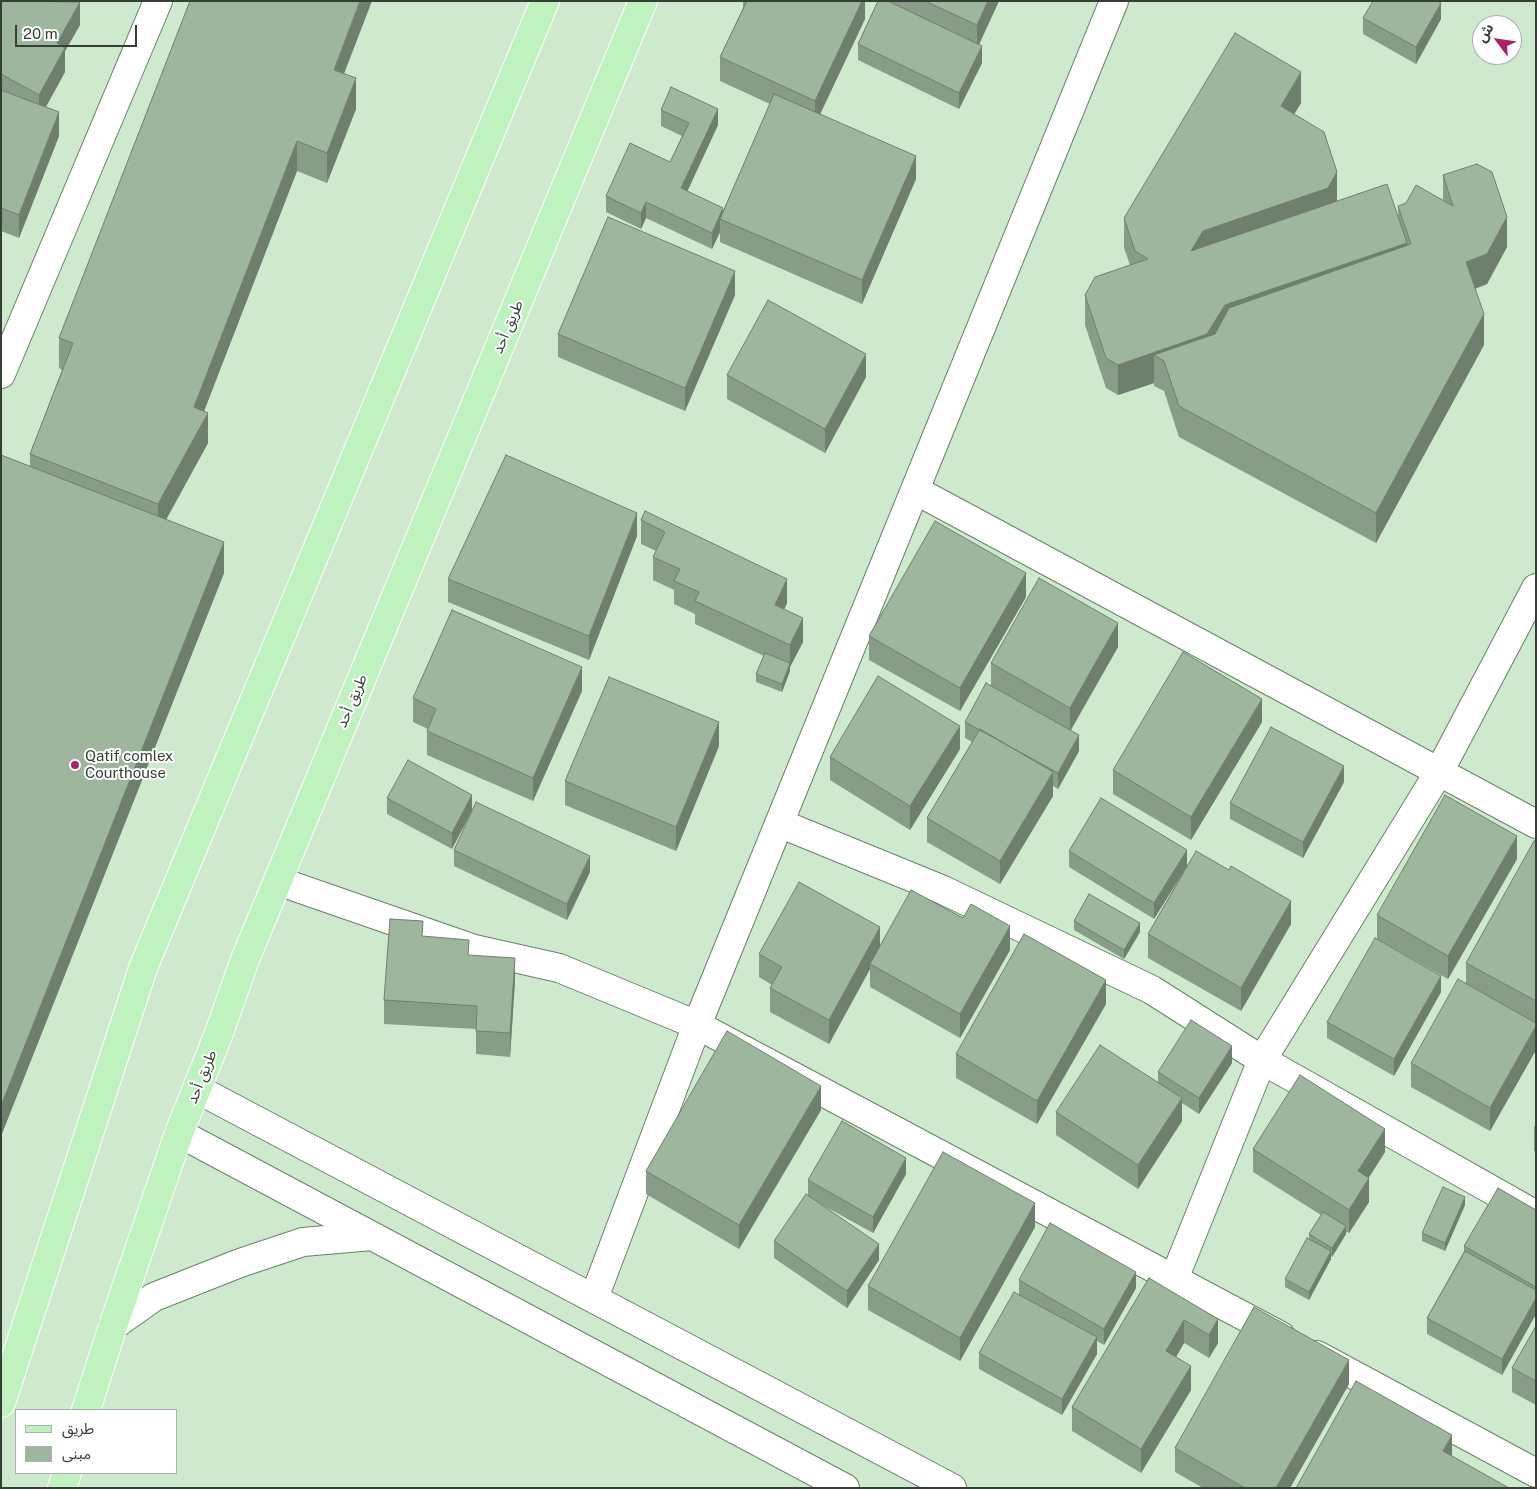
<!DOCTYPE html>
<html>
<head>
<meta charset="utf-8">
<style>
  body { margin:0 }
  #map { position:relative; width:1537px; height:1489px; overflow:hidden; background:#cfe9ce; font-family:"Public Sans","Noto Sans Arabic",sans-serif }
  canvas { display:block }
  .frame { position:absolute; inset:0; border:2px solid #353f35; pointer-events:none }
  .legend { position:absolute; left:15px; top:1409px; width:162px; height:65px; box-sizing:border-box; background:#fff; border:1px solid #aeb2ae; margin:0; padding:6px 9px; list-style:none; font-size:15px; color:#353f35 }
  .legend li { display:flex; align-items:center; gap:10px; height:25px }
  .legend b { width:25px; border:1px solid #aeb2ae }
  .north { position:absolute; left:1472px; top:15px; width:50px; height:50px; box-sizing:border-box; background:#fff; border:1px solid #aeb2ae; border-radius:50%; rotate:301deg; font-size:14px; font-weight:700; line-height:20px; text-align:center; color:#353f35 }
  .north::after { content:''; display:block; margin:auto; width:18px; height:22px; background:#aa2269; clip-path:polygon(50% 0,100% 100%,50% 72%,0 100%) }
  .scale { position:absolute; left:15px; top:25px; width:122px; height:22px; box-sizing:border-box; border:2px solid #353f35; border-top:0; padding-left:6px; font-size:15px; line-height:18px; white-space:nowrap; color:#353f35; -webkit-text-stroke:4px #fff; paint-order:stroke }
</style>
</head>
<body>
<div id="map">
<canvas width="1537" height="1489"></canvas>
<div class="frame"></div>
<ul class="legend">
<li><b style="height:6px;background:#bff2bf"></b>طريق</li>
<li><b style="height:14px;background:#9eb69d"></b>مبنى</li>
</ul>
<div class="north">ش</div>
<div class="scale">20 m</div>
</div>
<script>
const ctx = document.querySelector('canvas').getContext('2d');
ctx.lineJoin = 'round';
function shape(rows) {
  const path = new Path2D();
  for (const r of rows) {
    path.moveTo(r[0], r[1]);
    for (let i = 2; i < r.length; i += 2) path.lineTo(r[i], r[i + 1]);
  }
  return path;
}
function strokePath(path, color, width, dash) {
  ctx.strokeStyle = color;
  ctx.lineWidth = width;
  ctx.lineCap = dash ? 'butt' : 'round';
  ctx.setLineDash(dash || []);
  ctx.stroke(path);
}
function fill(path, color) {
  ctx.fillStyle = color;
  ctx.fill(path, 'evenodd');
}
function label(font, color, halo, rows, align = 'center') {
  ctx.font = font + ' "Public Sans","Noto Sans Arabic",sans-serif';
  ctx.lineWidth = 4;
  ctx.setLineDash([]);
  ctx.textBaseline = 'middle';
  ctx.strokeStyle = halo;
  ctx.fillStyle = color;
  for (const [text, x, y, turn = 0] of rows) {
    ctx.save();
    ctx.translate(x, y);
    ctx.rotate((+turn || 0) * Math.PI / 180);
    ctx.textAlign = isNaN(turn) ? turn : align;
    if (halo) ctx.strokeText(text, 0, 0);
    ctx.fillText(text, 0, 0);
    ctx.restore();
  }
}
const minor = shape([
  [1,374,158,1],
  [915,490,1536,824],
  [779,823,943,890,1152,990,1262,1060,1536,1215],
  [278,881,474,949,559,968,697,1025,1281,1336],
  [197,1089,952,1488],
  [179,1133,845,1488],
  [1174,1279,1262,1060,1439,772,1536,588],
  [594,1298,697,1025,1114,1],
  [113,1326,154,1297,240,1263,303,1242,372,1236],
  [1317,1355,1536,1473]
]);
const major = shape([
  [1,1403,143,968,545,1],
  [86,1410,113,1326,179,1133,219,1033,244,962,643,1],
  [62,1488,67,1473]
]);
const wall = shape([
  [1,1,80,25,65,51,65,72,46,107,59,136,19,238,1,231],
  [743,1,865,1,865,19,820,114,916,179,862,304,720,242,720,232,712,249,646,218,641,229,606,212,606,196,670,162,682,136,661,126,661,110,718,125,687,191,723,211,770,104,720,81,720,57,743,8],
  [878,1,999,1,979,45,982,63,959,109,858,60,858,44],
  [1363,18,1441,19,1416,64,1363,34],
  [344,74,356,109,327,183,297,171,204,411,208,443,166,520,224,573,1,1136,1,455,30,466,30,454,62,370,59,368,59,338],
  [1301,103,1294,114,1337,201,1398,215,1398,206,1443,200,1443,175,1507,247,1487,284,1475,289,1484,345,1376,543,1179,437,1164,391,1154,386,1154,383,1118,395,1106,388,1085,325,1085,295,1130,265,1124,248,1124,218],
  [735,295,685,411,558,357,558,334],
  [727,375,866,377,825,453,727,399],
  [645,511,787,603,784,609,803,642,790,667,790,671,782,692,756,682,756,674,764,656,695,624,695,614,674,604,674,590,653,580,653,557,656,551,641,544,641,520],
  [637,536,589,660,448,602,448,579],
  [1026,597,960,711,869,660,869,636],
  [1118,647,1071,730,1079,751,1058,789,1053,786,1053,796,1000,884,927,842,927,818,972,742,965,738,965,722,991,686,991,663],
  [582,691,533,801,427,755,427,731,428,729,413,722,413,698],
  [1262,722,1191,840,1113,794,1113,770],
  [719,746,676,851,565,805,565,781],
  [960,749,910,830,830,780,830,757],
  [1344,782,1303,858,1230,819,1230,803],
  [472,795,452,849,387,814,387,798],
  [1536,842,1536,1050,1490,1131,1411,1087,1411,1063,1466,984,1466,963],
  [454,850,590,872,567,920,454,866],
  [1069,851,1187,866,1291,924,1241,1011,1148,958,1148,934,1183,872,1154,919,1069,867],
  [1517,859,1448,979,1377,939,1377,915],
  [1074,921,1140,932,1124,959,1074,930],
  [423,936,469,955,515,981,510,1057,476,1054,476,1029,384,1024,384,1000],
  [880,945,1010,950,960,1038,870,987,870,969,829,1044,770,1012,770,988,772,985,759,977,759,954],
  [1441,992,1394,1076,1327,1038,1327,1022],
  [1106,1004,1037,1124,956,1078,956,1054],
  [1232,1063,1199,1114,1182,1103,1182,1121,1138,1189,1056,1135,1056,1112,1158,1083,1158,1072],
  [821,1110,739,1249,646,1194,646,1171],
  [1536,1124,1536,1152,1534,1151,1534,1127],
  [1253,1149,1385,1152,1368,1178,1369,1202,1349,1233,1346,1232,1346,1234,1332,1257,1331,1256,1331,1259,1309,1300,1285,1287,1285,1279,1309,1239,1309,1234,1321,1215,1253,1172],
  [906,1174,873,1233,817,1202,879,1260,847,1308,774,1258,774,1241,808,1195,808,1180],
  [1465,1205,1445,1251,1422,1241,1422,1233],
  [1536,1210,1536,1314,1502,1375,1427,1334,1427,1318,1464,1251,1464,1246],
  [1035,1227,960,1361,868,1310,868,1286],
  [1149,1278,1218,1343,1209,1358,1184,1343,1176,1357,1191,1390,1141,1473,1072,1431,1072,1407],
  [1019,1280,1136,1288,1104,1345,1097,1341,1097,1354,1062,1415,979,1369,979,1353,1019,1294],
  [1536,1326,1536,1405,1512,1392,1512,1368],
  [1349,1384,1290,1488,1203,1488,1175,1472,1175,1448]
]);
const shadedWall = shape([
  [360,1,372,1,334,100,334,70],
  [862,1,865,1,865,19,815,125,815,101],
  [988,1,999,1,977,48,977,25],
  [80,2,80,25,65,51,65,72,39,119,39,95,57,43],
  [1441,3,1441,19,1416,64,1416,47],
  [982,46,982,63,959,109,959,93],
  [1301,72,1301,103,1281,136,1281,106],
  [356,78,356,109,327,183,327,153],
  [718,109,718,125,681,205,681,188],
  [59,112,59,136,19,238,19,215],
  [297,141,297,171,194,437,194,407],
  [916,156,916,179,862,304,862,280],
  [1337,172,1337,203,1191,251,1203,231],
  [646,202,646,218,641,229,641,213],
  [723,208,723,220,720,219,720,232,712,249,712,233],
  [1507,217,1507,247,1487,284,1466,292,1466,262],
  [1407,243,1407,273,1164,361,1154,355,1154,383,1118,395,1118,365,1225,305],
  [735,271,735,295,685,411,685,388],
  [1484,314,1484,345,1376,543,1376,513],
  [866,354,866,377,825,453,825,429],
  [208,413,208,443,158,534,158,504],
  [637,513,637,536,589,660,589,636],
  [224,542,224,573,1,1136,1,1106],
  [1026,573,1026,597,960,711,960,688],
  [787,579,787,603,775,629,775,605],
  [803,618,803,642,790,667,790,671,782,692,782,684,790,665,790,645],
  [1118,623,1118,647,1070,731,1070,708],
  [582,667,582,691,533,801,533,778],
  [1262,699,1262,722,1191,840,1191,817],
  [719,722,719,746,676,851,676,827],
  [960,726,960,749,910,830,910,806],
  [1079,735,1079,751,1058,789,1058,773],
  [1344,766,1344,782,1303,858,1303,842],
  [1053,772,1053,796,1000,884,1000,861],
  [472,795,472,811,452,849,452,833],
  [1517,836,1517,859,1448,979,1448,956],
  [1187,850,1187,866,1154,919,1154,903],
  [590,856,590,872,567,920,567,904],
  [1291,901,1291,924,1241,1011,1241,988],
  [1140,923,1140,932,1124,959,1124,950],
  [1010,926,1010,950,960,1038,960,1014],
  [880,927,880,951,870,964,870,969,829,1044,829,1020],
  [515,958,515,981,510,1057,510,1033],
  [1441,976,1441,992,1394,1076,1394,1059],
  [1106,980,1106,1004,1037,1124,1037,1101],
  [1536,1026,1536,1050,1490,1131,1490,1108],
  [1232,1046,1232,1063,1199,1114,1199,1098],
  [821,1086,821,1110,739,1249,739,1225],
  [1182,1098,1182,1121,1138,1189,1138,1165],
  [1385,1129,1385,1152,1358,1195,1358,1171],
  [906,1158,906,1174,873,1233,873,1217],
  [1369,1178,1369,1202,1349,1233,1349,1210],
  [1465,1197,1465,1205,1445,1251,1445,1243],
  [1035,1203,1035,1227,960,1361,960,1338],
  [1346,1226,1346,1234,1332,1257,1332,1248],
  [879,1244,879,1260,847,1308,847,1291],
  [1331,1251,1331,1259,1309,1300,1309,1292],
  [1136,1272,1136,1288,1104,1345,1104,1329],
  [1536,1298,1536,1314,1502,1375,1502,1359],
  [1218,1319,1218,1343,1209,1358,1209,1335],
  [1184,1320,1184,1343,1166,1374,1166,1351],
  [1097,1337,1097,1354,1062,1415,1062,1399],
  [1349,1360,1349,1384,1290,1488,1276,1488],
  [1191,1366,1191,1390,1141,1473,1141,1449],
  [1452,1435,1452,1465,1443,1451]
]);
const building = shape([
  [1,1,80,2,57,43,65,48,39,95,1,74,1,1],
  [190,1,360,1,334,70,356,78,327,153,297,141,194,407,208,413,158,504,30,454,73,343,59,338,190,1],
  [747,1,862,1,815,101,720,57,747,1],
  [878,1,888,1,982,46,959,93,858,44,878,1],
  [925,1,988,1,977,25,925,1],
  [1373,1,1437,1,1441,3,1416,47,1363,18,1373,1],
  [1235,33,1301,72,1281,106,1324,132,1337,172,1328,188,1203,231,1191,251,1387,184,1407,243,1225,305,1207,334,1118,365,1106,358,1085,295,1095,277,1148,259,1135,251,1124,218,1235,33],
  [671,87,718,109,681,188,723,208,712,233,646,202,641,213,606,196,630,143,670,162,689,123,661,110,671,87],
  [1,90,59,112,19,215,1,208,1,90],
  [774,94,916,156,862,280,720,219,774,94],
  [1477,164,1492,172,1507,217,1487,254,1466,262,1484,314,1376,513,1179,406,1164,361,1154,355,1215,334,1229,308,1411,244,1398,206,1406,203,1416,185,1453,206,1443,175,1477,164],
  [608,217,735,271,685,388,558,334,608,217],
  [768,300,866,354,825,429,727,375,768,300],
  [1,455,224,542,1,1106,1,455],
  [506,455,637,513,589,636,448,579,506,455],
  [645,511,787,579,775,605,803,618,790,645,695,601,699,592,674,581,680,569,653,557,665,532,641,520,645,511],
  [935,521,1026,573,960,688,869,636,935,521],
  [1039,578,1118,623,1070,708,991,663,1039,578],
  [452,610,582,667,533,778,427,731,436,709,413,698,452,610],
  [1183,652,1262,699,1191,817,1113,770,1183,652],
  [765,653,790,663,782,684,756,674,765,653],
  [878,676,960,726,910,806,830,757,878,676],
  [609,677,719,722,676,827,565,781,609,677],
  [986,683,1079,735,1058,773,965,722,986,683],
  [1271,727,1344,766,1303,842,1230,803,1271,727],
  [980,729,1053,772,1000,861,927,818,980,729],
  [408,760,472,795,452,833,387,798,408,760],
  [1445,795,1517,836,1448,956,1377,915,1445,795],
  [1101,798,1187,850,1154,903,1069,851,1101,798],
  [476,802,590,856,567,904,454,850,476,802],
  [1534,841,1536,842,1536,1001,1466,963,1534,841],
  [1196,851,1229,870,1231,866,1291,901,1241,988,1148,934,1196,851],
  [799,882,880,927,829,1020,770,988,782,967,759,954,799,882],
  [911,890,963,918,971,904,1010,926,960,1014,870,964,911,890],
  [1089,894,1140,923,1124,950,1074,921,1089,894],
  [390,919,423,921,422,936,469,940,468,955,515,958,510,1033,476,1031,477,1006,384,1000,390,919],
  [1024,934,1106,980,1037,1101,956,1054,1024,934],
  [1375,938,1441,976,1394,1059,1327,1022,1375,938],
  [1458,979,1536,1023,1536,1026,1490,1108,1411,1063,1458,979],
  [1191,1020,1232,1046,1199,1098,1158,1072,1191,1020],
  [727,1031,821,1086,739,1225,646,1171,727,1031],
  [1100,1045,1182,1098,1138,1165,1056,1112,1100,1045],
  [1300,1075,1385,1129,1358,1171,1369,1178,1349,1210,1253,1149,1300,1075],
  [842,1121,906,1158,873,1217,808,1180,842,1121],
  [943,1152,1035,1203,960,1338,868,1286,943,1152],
  [1443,1187,1465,1197,1445,1243,1422,1233,1443,1187],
  [1498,1188,1536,1210,1536,1287,1464,1246,1498,1188],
  [806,1194,879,1244,847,1291,774,1241,806,1194],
  [1323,1212,1346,1226,1332,1248,1309,1234,1323,1212],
  [1050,1223,1136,1272,1104,1329,1019,1280,1050,1223],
  [1307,1238,1331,1251,1309,1292,1285,1279,1307,1238],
  [1465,1251,1536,1290,1536,1298,1502,1359,1427,1318,1465,1251],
  [1149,1278,1218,1319,1209,1335,1184,1320,1166,1351,1191,1366,1141,1449,1072,1407,1149,1278],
  [1014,1292,1097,1337,1062,1399,979,1353,1014,1292],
  [1254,1307,1349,1360,1276,1488,1245,1488,1175,1448,1254,1307],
  [1536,1326,1536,1381,1512,1368,1536,1326],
  [1356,1381,1452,1435,1443,1451,1509,1488,1296,1488,1356,1381]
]);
const markers = [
  [75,765,5,"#aa2269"]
];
const streetNames = [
  ["طريق أحد",508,327,-67],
  ["طريق أحد",352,701,-67],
  ["طريق أحد",202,1077,-68]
];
const poiNames = [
  ["Qatif comlex",85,756],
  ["Courthouse",85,773]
];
strokePath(minor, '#698169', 30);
strokePath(major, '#fff', 30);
strokePath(minor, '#fff', 28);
strokePath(major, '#bff2bf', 28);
fill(wall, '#889d87');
fill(shadedWall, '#6f7f6e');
fill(building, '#9eb69d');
strokePath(building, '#6f7f6e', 1);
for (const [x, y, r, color] of markers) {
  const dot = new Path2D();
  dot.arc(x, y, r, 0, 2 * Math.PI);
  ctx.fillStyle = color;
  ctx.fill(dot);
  strokePath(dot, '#fff', 2);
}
label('15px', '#353f35', '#fff', streetNames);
label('15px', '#353f35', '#fff', poiNames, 'left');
</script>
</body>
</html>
